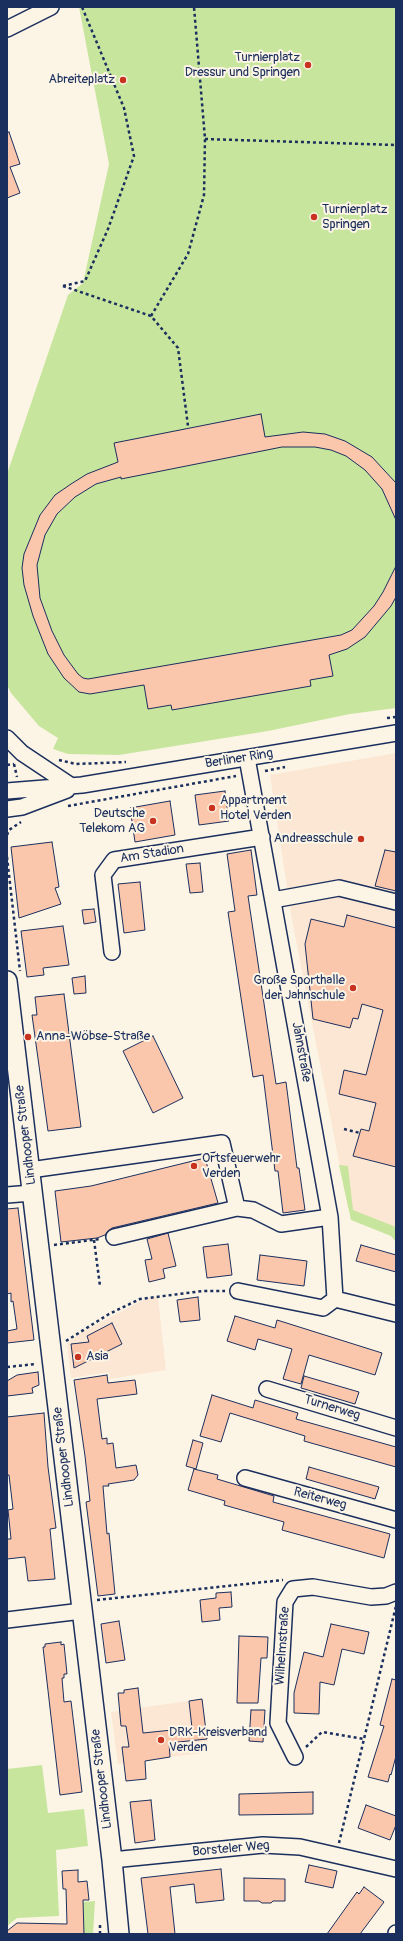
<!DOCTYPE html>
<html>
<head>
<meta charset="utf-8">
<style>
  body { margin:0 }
  #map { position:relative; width:403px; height:1941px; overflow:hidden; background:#fcf5e5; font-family:Pangolin,sans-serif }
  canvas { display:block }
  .frame { position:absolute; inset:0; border:8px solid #1b2f5e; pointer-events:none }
</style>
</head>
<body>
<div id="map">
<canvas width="403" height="1941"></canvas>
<div class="frame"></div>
</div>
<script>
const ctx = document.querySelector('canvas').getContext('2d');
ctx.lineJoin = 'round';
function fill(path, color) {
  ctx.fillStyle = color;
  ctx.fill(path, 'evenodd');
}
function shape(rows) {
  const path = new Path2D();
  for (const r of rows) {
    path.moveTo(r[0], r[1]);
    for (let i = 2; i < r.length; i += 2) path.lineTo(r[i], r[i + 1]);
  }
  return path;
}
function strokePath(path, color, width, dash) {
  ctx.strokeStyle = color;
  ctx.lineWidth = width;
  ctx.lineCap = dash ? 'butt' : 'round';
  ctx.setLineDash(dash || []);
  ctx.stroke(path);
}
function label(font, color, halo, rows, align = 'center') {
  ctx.font = font + ' Pangolin,sans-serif';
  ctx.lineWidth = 4;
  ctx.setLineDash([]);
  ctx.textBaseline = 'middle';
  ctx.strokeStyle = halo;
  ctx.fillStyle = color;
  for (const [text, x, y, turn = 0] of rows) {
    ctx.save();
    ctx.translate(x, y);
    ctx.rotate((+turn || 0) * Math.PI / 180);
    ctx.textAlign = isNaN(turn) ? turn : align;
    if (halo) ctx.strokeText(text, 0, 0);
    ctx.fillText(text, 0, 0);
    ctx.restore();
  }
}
const built = shape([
  [396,753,396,1235,348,1208,292,920,270,775],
  [158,1297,166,1370,110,1379,109,1372,71,1378,67,1343,82,1332,147,1298],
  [202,1699,209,1752,118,1764,111,1712]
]);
const green = shape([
  [79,7,396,7,396,708,350,714,268,731,119,755,68,754,53,749,58,738,39,726,11,693,7,685,7,474,68,295,83,283,109,164],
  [339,1165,348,1166,353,1210,396,1227,396,1242,391,1236,351,1220],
  [42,1765,48,1813,84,1809,88,1846,56,1850,59,1916,17,1918,7,1926,7,1769],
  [95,1901,93,1934,84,1934,83,1902]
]);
const building = shape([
  [9,132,20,164,10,167,20,193,7,198,7,133,9,132],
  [261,414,265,437,303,432,325,434,345,441,372,457,396,483,396,520,382,489,365,470,346,456,331,450,315,447,282,447,121,479,121,477,96,484,75,497,57,514,45,535,37,565,40,598,52,631,64,655,78,674,83,678,88,679,341,635,352,630,374,606,383,592,396,566,396,597,391,606,365,637,347,649,329,655,333,676,310,680,311,686,172,710,171,705,148,709,144,685,90,694,79,692,64,678,48,654,33,616,24,585,22,568,24,554,40,515,55,495,71,484,87,474,118,462,114,443,261,414],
  [225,791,229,821,199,825,195,795,225,791],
  [170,801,175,835,135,842,130,808,170,801],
  [52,842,59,887,55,888,61,904,19,918,11,847,52,842],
  [251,850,257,895,248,896,276,1084,286,1082,297,1168,299,1168,305,1210,283,1213,278,1171,275,1171,263,1075,253,1077,228,912,235,911,227,854,251,850],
  [385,850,396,852,396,891,375,886,385,850],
  [200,863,203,892,190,893,186,864,200,863],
  [140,882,145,930,124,933,118,884,140,882],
  [94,909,96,922,84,924,82,910,94,909],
  [347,915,396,928,396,1167,353,1156,361,1129,369,1131,376,1103,339,1094,344,1070,366,1075,383,1010,362,1004,358,1019,353,1018,350,1028,313,1019,305,944,311,919,344,927,347,915],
  [63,926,69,965,43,968,44,975,27,977,21,931,63,926],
  [85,976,86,993,74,994,72,978,85,976],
  [64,994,81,1127,48,1131,32,1015,37,1015,35,997,64,994],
  [153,1036,183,1098,153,1113,123,1051,153,1036],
  [205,1158,218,1203,112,1228,108,1231,105,1235,97,1238,61,1242,55,1191,91,1186,205,1158],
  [18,1208,34,1340,7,1343,7,1331,17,1329,13,1301,11,1302,11,1293,7,1294,7,1209,18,1208],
  [168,1233,176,1266,163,1269,165,1278,149,1282,145,1260,152,1259,147,1239,168,1233],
  [228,1244,232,1275,207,1278,203,1247,228,1244],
  [361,1245,396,1255,396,1272,356,1261,361,1245],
  [260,1255,307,1261,304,1286,257,1280,260,1255],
  [198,1297,200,1320,180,1322,177,1300,198,1297],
  [235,1316,275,1328,277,1320,382,1353,375,1375,309,1355,301,1384,283,1379,292,1349,258,1339,255,1350,227,1341,235,1316],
  [112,1323,122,1344,74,1368,71,1344,89,1342,87,1336,112,1323],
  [38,1372,39,1385,32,1388,33,1393,7,1396,7,1381,17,1375,38,1372],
  [107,1375,108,1383,135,1380,137,1394,97,1399,102,1439,107,1438,107,1444,113,1443,116,1468,136,1465,138,1475,134,1480,108,1484,109,1486,103,1486,107,1534,109,1533,115,1594,98,1596,86,1502,90,1501,85,1456,74,1380,107,1375],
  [304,1376,359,1392,355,1404,301,1388,304,1376],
  [212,1395,253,1408,255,1400,298,1413,296,1419,396,1447,396,1467,304,1441,305,1436,230,1413,221,1442,200,1436,212,1395],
  [44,1413,48,1467,56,1528,50,1529,55,1579,28,1581,25,1557,7,1559,7,1539,11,1539,8,1510,13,1509,9,1475,7,1475,7,1417,44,1413],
  [193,1440,203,1443,196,1469,186,1466,193,1440],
  [309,1467,379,1487,375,1499,306,1479,309,1467],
  [194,1469,218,1475,217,1479,274,1496,273,1502,390,1534,384,1558,282,1530,284,1522,224,1505,225,1501,188,1490,194,1469],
  [231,1592,232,1607,219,1608,220,1620,202,1622,200,1600,216,1598,216,1593,231,1592],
  [119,1621,125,1660,106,1663,101,1624,119,1621],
  [331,1624,369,1632,364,1654,342,1649,334,1685,320,1682,319,1714,294,1713,294,1693,304,1652,323,1657,331,1624],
  [239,1636,268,1637,267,1658,261,1658,258,1703,237,1703,239,1636],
  [61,1642,61,1645,64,1644,67,1674,64,1674,64,1678,62,1678,64,1702,71,1701,82,1792,60,1795,43,1647,45,1647,45,1644,61,1642],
  [392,1679,396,1680,396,1756,391,1775,390,1774,388,1782,368,1777,384,1726,380,1725,392,1679],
  [138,1688,143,1733,192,1728,189,1701,202,1699,207,1739,169,1743,170,1757,145,1761,146,1779,126,1781,122,1747,129,1747,126,1726,121,1726,118,1693,124,1693,124,1690,138,1688],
  [251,1710,265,1710,263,1742,249,1741,251,1710],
  [313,1792,313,1814,239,1815,239,1794,313,1792],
  [151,1800,155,1840,135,1843,130,1802,151,1800],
  [366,1805,396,1816,396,1825,390,1840,358,1828,366,1805],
  [309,1865,337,1871,333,1888,305,1882,309,1865],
  [221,1869,224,1900,196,1903,194,1884,170,1887,175,1934,148,1934,141,1878,221,1869],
  [78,1870,78,1882,87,1881,89,1900,83,1900,84,1934,7,1934,7,1931,17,1923,67,1924,66,1889,63,1889,62,1871,78,1870],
  [244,1878,285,1879,285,1901,273,1901,271,1903,262,1903,259,1901,244,1901,244,1878],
  [364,1887,384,1902,360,1934,327,1934,357,1892,359,1894,364,1887]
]);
const path = shape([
  [205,139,396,145],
  [63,286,85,281,108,229,134,156,124,108,82,7],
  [63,286,151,316,178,348,188,426],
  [151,316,188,254,204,195,205,139,194,7],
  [387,718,396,717],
  [59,760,76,764,126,762],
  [14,764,17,777],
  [7,765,14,764],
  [265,771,285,767],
  [68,806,236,776],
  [7,835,9,830,21,822],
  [7,857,20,971],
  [344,1129,360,1133],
  [94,1240,100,1286],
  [54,1245,100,1239],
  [66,1341,109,1314,140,1299,203,1291,225,1291],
  [7,1367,36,1364],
  [97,1600,283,1580],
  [306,1747,322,1732,364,1739],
  [339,1843,396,1606],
  [100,1934,100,1925]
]);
const minor = shape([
  [7,29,51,7],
  [7,738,22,753,70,785],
  [247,758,330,1217,335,1299],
  [7,791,82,785,396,733],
  [7,809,22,807,67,790],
  [273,900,339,888,396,902],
  [112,952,103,875,114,860,262,837],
  [30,1170,222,1143,237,1208,253,1210,281,1224,330,1217],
  [7,1195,32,1193],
  [114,1237,237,1208],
  [238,1291,323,1308,335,1299,396,1314],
  [267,1389,396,1428],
  [245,1478,396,1520],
  [7,1620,82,1611],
  [295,1757,278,1723,285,1602,293,1589,313,1587,371,1597,386,1596,396,1592],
  [112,1860,263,1845,300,1847,396,1869],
  [396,1934,396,1933]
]);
const major = shape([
  [7,981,112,1860,119,1934]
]);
const markers = [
  [308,65,4,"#c8321e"],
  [123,80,4,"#c8321e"],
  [314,217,4,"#c8321e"],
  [212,808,4,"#c8321e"],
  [153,821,4,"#c8321e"],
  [361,839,4,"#c8321e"],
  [353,988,4,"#c8321e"],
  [28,1037,4,"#c8321e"],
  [194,1166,4,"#c8321e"],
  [78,1357,4,"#c8321e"],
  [161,1740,4,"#c8321e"]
];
const poiNames = [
  ["Turnierplatz",300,58,"right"],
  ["Dressur und Springen",300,73,"right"],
  ["Abreiteplatz",115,80,"right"],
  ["Turnierplatz",322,210],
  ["Springen",322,225],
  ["Appartment",220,801],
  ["Hotel Verden",220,816],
  ["Deutsche",145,814,"right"],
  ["Telekom AG",145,829,"right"],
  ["Andreasschule",353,839,"right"],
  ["Große Sporthalle",345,981,"right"],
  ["der Jahnschule",345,996,"right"],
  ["Anna-Wöbse-Straße",36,1037],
  ["Ortsfeuerwehr",202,1159],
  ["Verden",202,1174],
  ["Asia",86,1357],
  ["DRK-Kreisverband",169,1733],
  ["Verden",169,1748]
];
const streetNames = [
  ["Berliner Ring",239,759,-9],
  ["Am Stadion",152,854,-9],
  ["Jahnstraße",301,1052,80],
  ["Lindhooper Straße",26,1135,-97],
  ["Turnerweg",332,1408,17],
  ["Lindhooper Straße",64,1457,-97],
  ["Reiterweg",320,1499,15],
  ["Wilhelmstraße",283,1646,-86],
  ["Lindhooper Straße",102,1779,-97],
  ["Borsteler Weg",231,1849,-5]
];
fill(built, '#fce7d4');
fill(green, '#c7e59d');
fill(building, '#fbc7ac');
strokePath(building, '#1b2f5e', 1);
strokePath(minor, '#1b2f5e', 18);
strokePath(major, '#1b2f5e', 22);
strokePath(path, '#1b2f5e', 2.5, [3, 3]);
strokePath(minor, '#fcf5e5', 15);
strokePath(major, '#fcf5e5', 19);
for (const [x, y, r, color] of markers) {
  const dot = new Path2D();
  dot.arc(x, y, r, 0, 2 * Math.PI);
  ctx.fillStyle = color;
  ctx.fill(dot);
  strokePath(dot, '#fcf5e5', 1.5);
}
label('13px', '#1b2f5e', '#fcf5e5', poiNames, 'left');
label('13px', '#1b2f5e', '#fcf5e5', streetNames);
</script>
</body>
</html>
